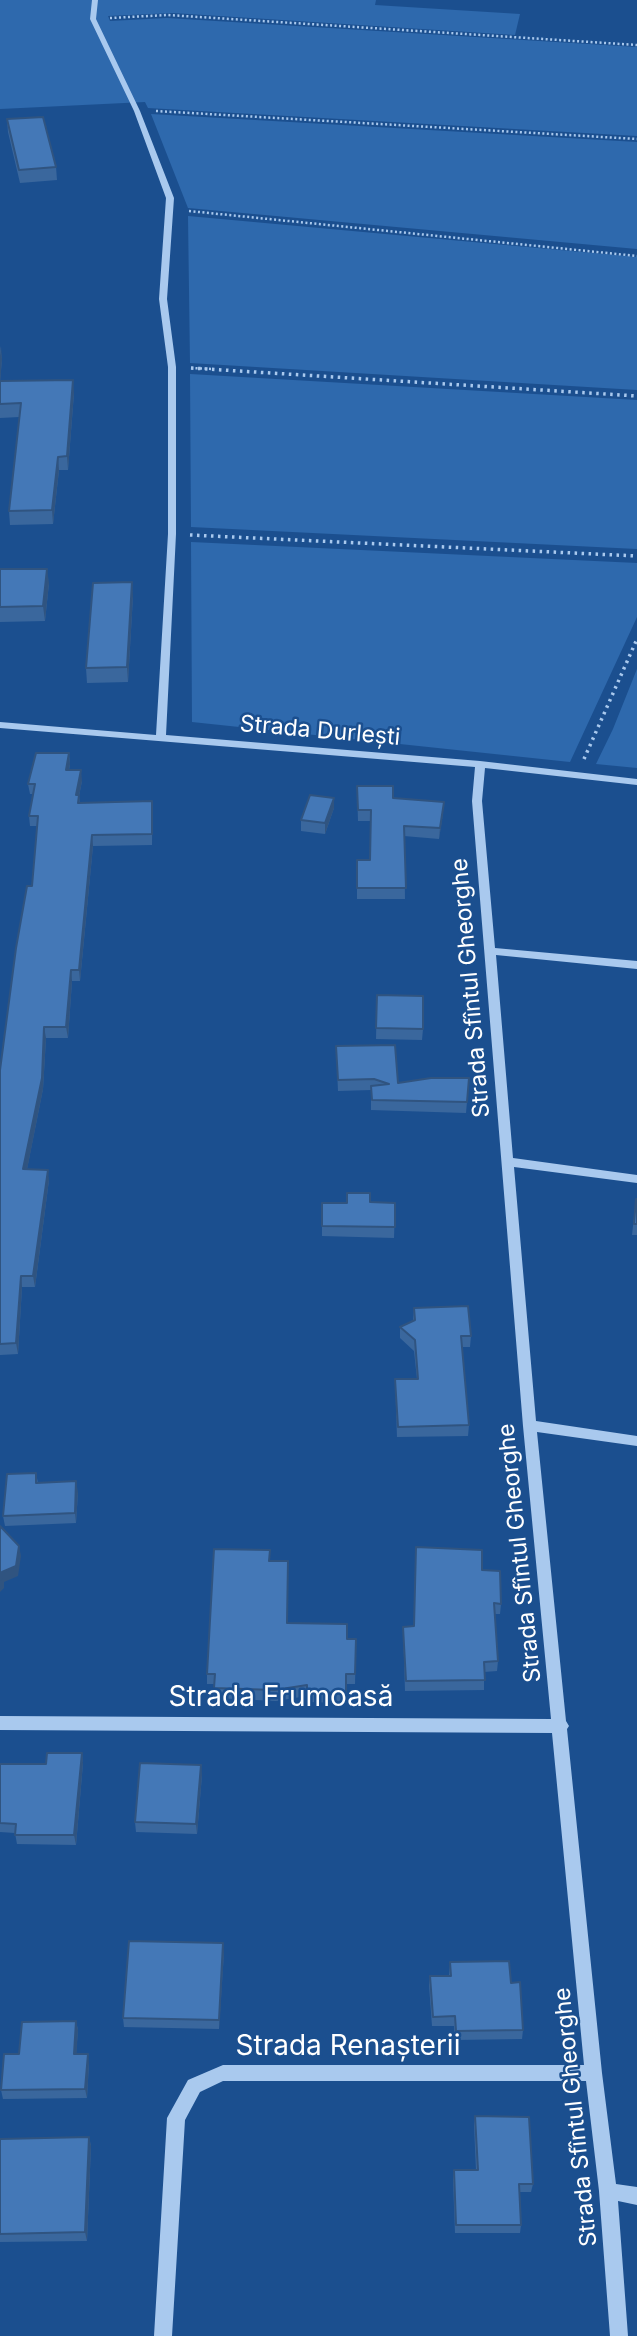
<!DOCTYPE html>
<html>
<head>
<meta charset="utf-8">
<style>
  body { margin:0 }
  canvas { display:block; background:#1b4f8f }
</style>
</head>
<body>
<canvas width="637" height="2336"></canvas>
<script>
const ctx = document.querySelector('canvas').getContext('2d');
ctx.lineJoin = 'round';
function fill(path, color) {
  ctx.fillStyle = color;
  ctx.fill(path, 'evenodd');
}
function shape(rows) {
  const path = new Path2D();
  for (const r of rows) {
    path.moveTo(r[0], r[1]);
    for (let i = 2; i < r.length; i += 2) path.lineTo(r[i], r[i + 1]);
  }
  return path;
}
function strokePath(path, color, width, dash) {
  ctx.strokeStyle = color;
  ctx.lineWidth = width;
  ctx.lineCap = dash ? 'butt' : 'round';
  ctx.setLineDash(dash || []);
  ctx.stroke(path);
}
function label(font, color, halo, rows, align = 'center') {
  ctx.font = font + ' Inter,sans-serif';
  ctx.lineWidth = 5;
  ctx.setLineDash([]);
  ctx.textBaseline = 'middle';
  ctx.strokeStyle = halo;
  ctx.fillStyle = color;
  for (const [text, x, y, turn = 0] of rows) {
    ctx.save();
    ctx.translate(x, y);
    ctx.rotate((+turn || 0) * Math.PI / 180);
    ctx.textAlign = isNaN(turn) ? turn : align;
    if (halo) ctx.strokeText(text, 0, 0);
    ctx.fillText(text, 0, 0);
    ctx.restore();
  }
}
const green = shape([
  [0,0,376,0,375,5,520,14,515,35,173,13,108,16,110,21,167,18,637,47,637,136,148,108,145,102,0,109],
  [151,114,637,142,637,249,188,208],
  [188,216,637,257,637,390,190,363],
  [190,374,637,400,637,549,191,527],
  [191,542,637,563,637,617,570,762,192,722],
  [637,669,637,768,596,764,613,729]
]);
const pathFar1 = shape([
  [110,18,168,15,637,45],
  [156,111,637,139],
  [189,211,637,256],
  [191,368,213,369]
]);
const path = shape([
  [191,368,637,396],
  [190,535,637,556],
  [584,759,637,639]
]);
const minor = shape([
  [92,0,98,0,96,19,140,111,174,198,167,299,176,367,176,534,166,735,480,761,637,779,637,785,485,768,482,801,495,948,637,961,637,969,496,955,513,1158,637,1175,637,1183,514,1167,536,1421,637,1436,637,1446,537,1432,566,1721,569,1726,567,1729,602,2073,616,2184,637,2187,637,2205,618,2201,628,2336,610,2336,599,2191,586,2081,223,2081,200,2092,185,2120,172,2336,154,2336,167,2118,188,2080,223,2065,584,2065,552,1733,0,1730,0,1716,551,1719,523,1426,472,801,475,767,0,728,0,722,156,735,168,534,168,367,159,299,166,198,134,111,90,19,92,0]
]);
const wall = shape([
  [7,119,56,167,57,180,20,183,8,132],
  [0,346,2,359,0,381,74,393,68,470,59,470,53,524,10,525,9,511,19,417,0,418],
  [0,569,49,583,45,621,0,622],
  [133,596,128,682,87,683,86,668],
  [69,753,70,764,69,770,82,781,79,796,80,803,152,801,152,845,93,846,80,981,72,981,68,1038,46,1038,43,1089,27,1169,49,1180,35,1287,22,1287,18,1354,0,1355,0,1070,32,886,38,826,30,826,29,816,33,794,30,794,28,784],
  [357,786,443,813,439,839,404,836,405,899,357,899,357,860,370,860,370,821,358,821],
  [334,798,334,808,325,834,301,831,301,820],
  [377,995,423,1029,422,1040,376,1039],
  [336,1046,398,1083,469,1078,466,1113,371,1110,371,1090,338,1091],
  [636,1199,637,1199,637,1235,632,1235],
  [370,1202,395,1203,394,1238,322,1236,322,1226],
  [414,1308,471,1336,470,1347,462,1347,469,1425,468,1436,397,1437,395,1379,417,1379,414,1351,400,1338,400,1327,413,1321],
  [36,1473,38,1483,78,1492,76,1523,5,1526,3,1516],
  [270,1561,287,1623,347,1639,356,1639,355,1684,346,1684,345,1703,307,1702,307,1696,276,1701,215,1698,214,1684,207,1684,207,1674],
  [482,1570,501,1604,500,1614,494,1614,498,1661,497,1671,484,1672,484,1690,405,1691,403,1627,413,1626],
  [82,1753,83,1763,76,1845,17,1844,15,1833,0,1832,0,1764,46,1764],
  [202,1775,197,1834,136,1832,135,1822],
  [224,1952,219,2029,124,2027,123,2018],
  [450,1962,511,1983,523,2030,522,2039,455,2040,454,2026,432,2026,429,1985,430,1976,449,1976],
  [76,2021,78,2030,76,2054,89,2063,87,2098,3,2099,1,2090,19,2054],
  [475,2116,533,2184,531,2192,520,2192,521,2225,520,2233,455,2233,453,2179,454,2170,476,2170,474,2125],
  [89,2137,91,2146,87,2241,0,2242,0,2139]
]);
const shadedWall = shape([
  [1,346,2,359,0,385,0,356],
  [73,380,74,393,68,470,67,456],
  [58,457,59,470,53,524,52,510],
  [47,569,49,583,45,621,43,606],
  [132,582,133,596,128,682,127,667],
  [69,753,70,764,67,781,66,770],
  [81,770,82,781,79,796,80,806,76,795],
  [334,798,334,808,325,834,325,823],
  [152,801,153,812,152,845],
  [444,802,443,813,439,839,440,828],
  [92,835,93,846,80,981,79,970],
  [71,970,72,981,68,1038,66,1027],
  [44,1027,46,1038,43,1089,25,1180,23,1169],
  [48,1170,49,1180,35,1287,33,1276],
  [21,1276,22,1287,18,1354,16,1343],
  [76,1481,78,1492,76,1523,75,1513],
  [19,1546,21,1556,18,1576,4,1582,4,1588,0,1592,0,1580,2,1572],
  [82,1753,83,1763,76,1845,74,1835],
  [201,1765,202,1775,197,1834,196,1824],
  [223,1943,224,1952,219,2029,219,2020],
  [76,2021,78,2030,76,2063,74,2054],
  [88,2054,89,2063,87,2098,85,2089],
  [89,2137,91,2146,87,2241,85,2232]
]);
const building = shape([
  [43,117,56,167,19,170,7,119,43,117],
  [73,380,67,456,58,457,52,510,9,511,21,403,0,404,0,381,73,380],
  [0,569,47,569,43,606,0,607,0,569],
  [132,582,127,667,86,668,93,583,132,582],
  [36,753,69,753,66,770,81,770,76,795,79,795,78,803,152,801,152,834,92,835,79,970,71,970,66,1027,44,1027,42,1078,23,1169,48,1170,33,1276,21,1276,16,1343,0,1344,0,1070,16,948,27,886,32,886,38,816,29,816,35,784,28,784,36,753],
  [357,786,393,786,393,798,444,802,440,828,404,826,406,888,357,888,357,860,370,860,371,810,358,810,357,786],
  [310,795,334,798,325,823,301,820,310,795],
  [377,995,423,996,423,1029,376,1028,377,995],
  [395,1045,398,1083,431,1078,469,1078,467,1102,372,1100,371,1086,389,1084,374,1079,338,1080,336,1046,395,1045],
  [347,1193,370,1193,370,1202,395,1203,395,1227,322,1226,322,1203,347,1203,347,1193],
  [636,1199,637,1199,637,1224,634,1224,636,1199],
  [468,1306,471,1336,461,1336,469,1425,398,1427,395,1379,418,1379,415,1340,400,1327,415,1320,414,1308,468,1306],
  [36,1473,36,1483,76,1481,75,1513,3,1516,7,1474,36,1473],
  [0,1526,19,1546,16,1566,2,1572,2,1578,0,1580,0,1526],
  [416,1547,482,1550,482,1570,500,1571,501,1604,494,1603,498,1661,484,1662,485,1680,406,1681,403,1627,414,1626,416,1547],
  [214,1549,270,1550,269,1561,288,1561,287,1623,347,1624,347,1639,356,1639,355,1674,346,1674,346,1693,307,1692,307,1685,275,1690,214,1688,215,1674,207,1674,214,1549],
  [47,1753,82,1753,74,1835,15,1835,16,1824,0,1823,0,1764,46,1764,47,1753],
  [140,1763,201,1765,196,1824,135,1822,140,1763],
  [129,1941,223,1943,219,2020,123,2018,129,1941],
  [509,1961,511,1983,520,1982,523,2030,456,2031,455,2016,433,2017,430,1976,451,1976,450,1962,509,1961],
  [76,2021,74,2054,88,2054,85,2089,1,2090,4,2054,19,2054,22,2022,76,2021],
  [475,2116,529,2117,533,2184,519,2184,521,2225,456,2225,454,2170,478,2170,475,2116],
  [89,2137,85,2232,0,2234,0,2139,89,2137]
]);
const streetNames = [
  ["Strada Durlești",320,731,5],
  ["Strada Sfîntul Gheorghe",471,988,-95],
  ["Strada Sfîntul Gheorghe",520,1553,-96],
  ["Strada Sfîntul Gheorghe",576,2117,-96]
];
const nearStreetnames = [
  ["Strada Frumoasă",281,1698],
  ["Strada Renașterii",348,2047]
];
fill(green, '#2e69ad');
strokePath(pathFar1, '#a9c9ee', 2.5, [2, 2.5]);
strokePath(path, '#a9c9ee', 3.5, [2.5, 4.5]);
fill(minor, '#a9c9ee');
fill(wall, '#3a679d');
fill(shadedWall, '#305480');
fill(building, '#4478b7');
strokePath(building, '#305480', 2);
label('23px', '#fff', '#1b4f8f', streetNames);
label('28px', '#fff', '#1b4f8f', nearStreetnames);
</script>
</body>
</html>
